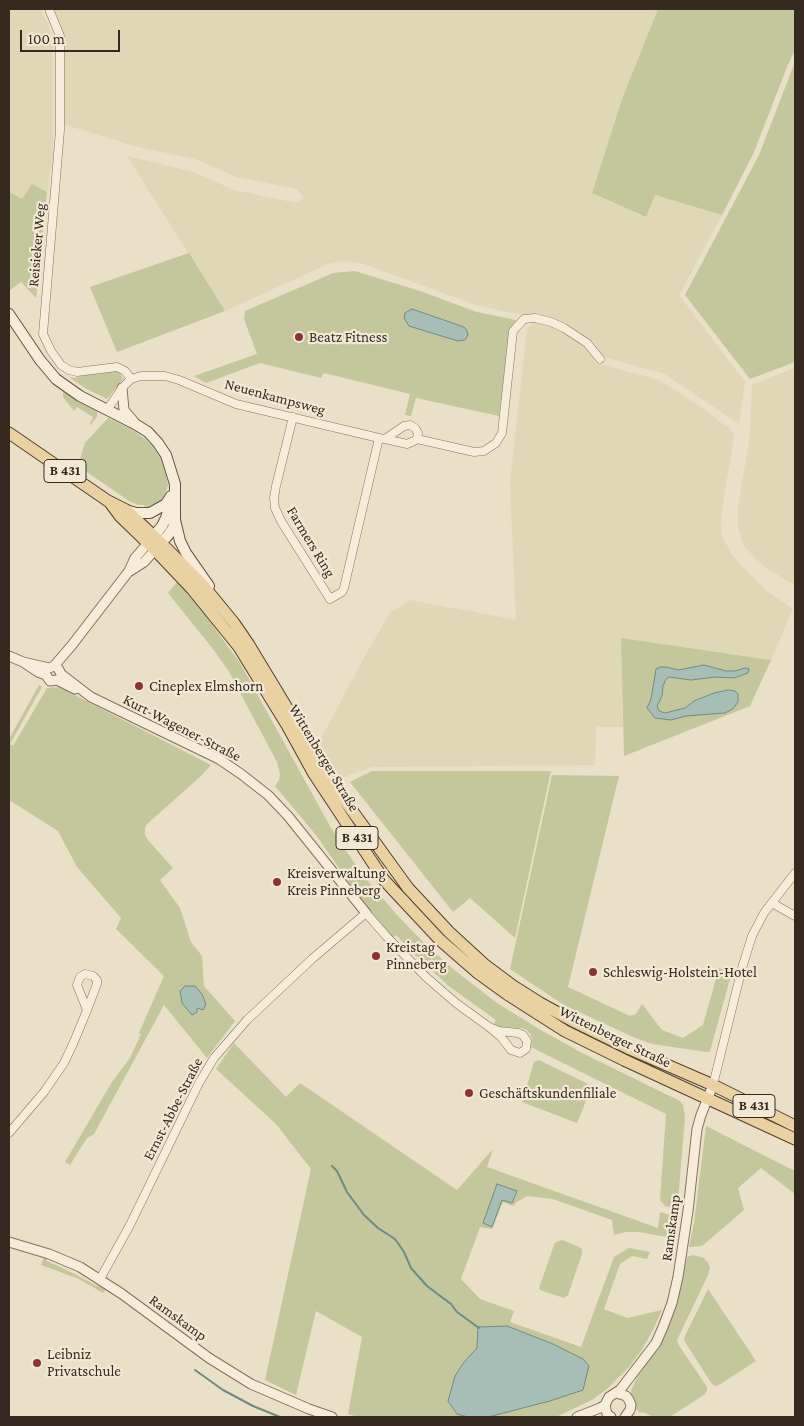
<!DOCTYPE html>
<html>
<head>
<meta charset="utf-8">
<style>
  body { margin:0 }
  #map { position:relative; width:804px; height:1426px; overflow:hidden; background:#eadfc7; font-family:"Crimson Pro",serif }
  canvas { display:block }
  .frame { position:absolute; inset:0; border:10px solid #362a20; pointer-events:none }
  .scale { position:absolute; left:20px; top:30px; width:100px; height:22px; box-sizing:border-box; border:2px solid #362a20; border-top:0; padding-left:6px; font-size:15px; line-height:18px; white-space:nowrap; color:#362a20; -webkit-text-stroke:4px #f2e9d5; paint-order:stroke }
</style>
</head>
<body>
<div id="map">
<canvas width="804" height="1426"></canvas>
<div class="frame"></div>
<div class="scale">100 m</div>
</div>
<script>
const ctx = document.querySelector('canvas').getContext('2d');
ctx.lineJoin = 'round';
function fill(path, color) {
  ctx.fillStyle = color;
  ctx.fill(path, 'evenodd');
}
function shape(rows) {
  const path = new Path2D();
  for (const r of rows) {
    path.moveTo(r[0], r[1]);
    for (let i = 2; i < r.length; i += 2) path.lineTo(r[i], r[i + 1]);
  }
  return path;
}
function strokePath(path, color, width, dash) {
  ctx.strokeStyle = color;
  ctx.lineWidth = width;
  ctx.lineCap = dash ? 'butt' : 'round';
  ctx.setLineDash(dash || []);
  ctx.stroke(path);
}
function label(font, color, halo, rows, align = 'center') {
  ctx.font = font + ' "Crimson Pro",serif';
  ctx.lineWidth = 4.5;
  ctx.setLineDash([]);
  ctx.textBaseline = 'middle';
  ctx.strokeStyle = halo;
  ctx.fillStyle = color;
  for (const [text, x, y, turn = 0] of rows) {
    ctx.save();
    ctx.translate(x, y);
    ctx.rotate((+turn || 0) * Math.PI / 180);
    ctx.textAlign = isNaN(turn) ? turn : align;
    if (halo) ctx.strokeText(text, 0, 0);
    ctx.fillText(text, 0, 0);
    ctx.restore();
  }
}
const farmland = shape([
  [9,9,40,9,49,26,53,41,53,153,47,192,32,184,22,199,9,192],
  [53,9,658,9,622,99,592,193,645,217,655,195,722,215,679,295,745,382,739,424,665,374,604,357,587,340,543,317,519,314,479,306,361,263,344,261,328,264,225,311,127,156,193,172,234,190,297,203,304,198,297,189,237,177,195,159,134,146,63,124,63,37,59,22],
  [536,322,551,325,561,330,585,346,591,354,595,363,659,380,698,405,731,430,734,436,725,490,721,516,721,534,732,555,742,566,768,592,793,609,771,660,621,638,623,727,596,727,595,765,372,767,341,778,318,744,365,656,390,613,410,600,516,620,510,484,527,328],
  [795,368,795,585,766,568,754,557,743,544,738,527,738,508,750,436,752,384]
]);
const green = shape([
  [658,9,795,9,795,50,787,67,754,152,722,215,655,195,646,217,592,193,622,99],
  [795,62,795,362,750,379,685,295,759,155],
  [32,184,47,192,36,298,21,282,9,291,9,192,22,199],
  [189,253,225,311,117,352,90,287],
  [355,271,420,291,477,312,516,320,510,330,499,416,416,398,411,416,405,415,410,394,324,373,321,378,260,363,206,383,194,376,257,354,244,319,245,311,333,273],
  [108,370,119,372,123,379,107,399,85,388,69,377,74,378],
  [63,391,82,404,97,411,97,416,91,425,90,424,93,417,77,407,74,411,63,397],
  [108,418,131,429,145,439,154,448,161,459,165,471,168,485,164,497,157,506,147,510,144,505,138,505,129,501,78,466,85,443],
  [177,582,200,608,240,663,331,828,351,858,372,886,398,916,424,943,453,969,497,1003,539,1029,584,1054,680,1101,683,1105,685,1116,678,1202,675,1205,670,1207,665,1206,660,1200,666,1114,531,1047,532,1039,530,1034,527,1030,521,1028,497,1027,493,1025,496,1020,450,987,416,956,396,935,392,938,368,910,316,835,275,786,279,780,280,774,277,762,228,670,213,649,168,593],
  [621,638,771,660,750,706,624,756],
  [39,685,42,687,10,744,13,746,47,688,59,687,211,765,202,775,146,825,145,829,145,835,148,840,173,868,160,880,180,908,191,942,202,956,204,986,235,1021,207,1058,164,1005,94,1134,87,1138,70,1165,65,1162,112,1082,130,1058,141,1034,139,1033,164,976,116,929,121,918,77,867,58,831,9,800,9,739],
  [372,771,551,771,515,938,470,898,453,912,350,782],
  [552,775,619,776,568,987,630,1016,636,1014,642,1004,662,1030,683,1038,703,1025,719,968,724,970,727,972,730,979,710,1051,707,1052,652,1044,633,1037,564,1005,510,969],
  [234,1043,286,1097,300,1083,457,1190,493,1149,487,1167,658,1228,660,1212,674,1216,676,1222,675,1241,672,1243,666,1243,667,1237,638,1232,626,1232,614,1235,612,1220,553,1199,527,1196,517,1202,513,1206,503,1202,492,1229,480,1227,461,1279,480,1299,514,1311,510,1322,581,1347,614,1257,629,1248,650,1252,647,1259,632,1256,620,1264,604,1309,627,1318,662,1310,653,1330,641,1351,629,1367,608,1388,592,1400,556,1417,358,1417,348,1414,362,1337,316,1311,296,1395,265,1380,311,1169,276,1124,216,1069],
  [539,1060,592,1086,577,1123,522,1102,534,1062],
  [706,1126,795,1171,795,1194,761,1168,738,1188,744,1210,702,1246,689,1247,694,1223],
  [562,1240,579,1247,582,1249,582,1254,568,1295,564,1298,540,1290,539,1288,554,1245,556,1242],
  [693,1255,704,1258,708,1263,710,1268,708,1275,677,1340,678,1344,707,1387,707,1391,705,1394,670,1417,654,1417,642,1412,640,1413,636,1409,631,1396,631,1391,637,1377,644,1365,675,1304,687,1257],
  [44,1257,46,1257,47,1261,73,1273,97,1286,102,1285,106,1289,103,1293,79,1279,41,1265],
  [708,1289,756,1361,719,1385,715,1386,712,1384,685,1342,684,1338]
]);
const water = shape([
  [412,309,464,327,467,331,468,335,465,340,458,341,409,326,404,318,405,313,412,309],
  [704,665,726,671,735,671,745,668,749,669,748,673,734,678,715,677,691,680,669,677,666,679,663,686,662,696,657,706,659,711,665,713,685,708,694,701,714,693,728,690,735,691,738,694,738,702,733,709,725,713,686,716,671,720,655,718,647,708,651,699,656,669,660,667,666,667,678,670,704,665],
  [185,986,195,986,202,994,206,1004,203,1010,197,1008,197,1012,192,1015,182,1003,180,991,185,986],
  [497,1184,517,1191,512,1203,502,1200,492,1227,483,1223,497,1184],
  [507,1326,553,1344,583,1359,589,1366,583,1390,550,1401,488,1417,468,1417,457,1414,448,1401,455,1376,464,1362,477,1348,478,1327,507,1326]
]);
const stream = shape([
  [332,1166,337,1171,347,1192,364,1215,378,1228,395,1239,404,1252,411,1268,427,1286,451,1304,457,1312,479,1328],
  [195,1370,223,1390,253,1406,280,1417]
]);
const minor = shape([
  [49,9,60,36,60,130,43,334,51,351,61,365,69,370,77,372,117,367,125,371,131,379],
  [107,410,122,388,131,379,141,376,165,376,179,380,236,404,379,438,385,439,407,444,414,441,417,439,418,433,415,428,410,425,404,426,385,439],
  [293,417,276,486,274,498,275,508,281,521,330,599,342,592,344,588,379,438],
  [417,439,474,452,484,451,496,443,502,433,513,331,524,319,535,318,551,322,564,328,587,343,600,359],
  [772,903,795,916],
  [489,1027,499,1031,518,1033,523,1035,527,1041,526,1049,520,1053,511,1050,501,1037,489,1027],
  [713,1085,742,968,752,936,764,913,795,873],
  [9,1133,44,1092,64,1063,73,1044,83,1020,87,1010,97,984,97,980,93,976,85,974,80,977,77,985,87,1010],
  [100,1279,130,1225,199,1083,214,1058,247,1020,312,959,366,913,387,937,426,977,456,1003,489,1027]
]);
const tertiary = shape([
  [122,388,124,410,135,423],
  [130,571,144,562,155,550],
  [9,656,23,662,38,672,46,675,50,681,57,680,75,689],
  [23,662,49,668,54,666,57,667,59,670,61,674,91,697,219,759,241,774,268,795,288,816,366,913],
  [54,666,72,645,129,571,135,558,148,543],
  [9,1242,49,1254,80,1267,122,1294,209,1358,251,1384,309,1409,332,1417],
  [617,1393,626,1396,629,1400,631,1405,630,1410,625,1417],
  [605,1405,607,1414,611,1417],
  [577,1417,600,1408,605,1405,609,1397,620,1390,656,1343,663,1327,672,1303,678,1277,688,1211,697,1129,701,1115,713,1085]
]);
const secondary = shape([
  [9,314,40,360,56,379,80,396,135,424,148,432,158,443,166,455,175,484,175,519,173,528,169,534,156,549],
  [126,510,136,513,150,513,166,504,171,496],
  [175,520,180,541,186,553,209,586],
  [149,542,162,526,166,518,171,500]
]);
const primary = shape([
  [9,433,108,501,126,510,161,543,202,584,234,623,249,645,301,731,322,769,408,888,449,932,485,965,513,986,540,1003,571,1020,630,1049,713,1085,795,1126],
  [111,504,120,516,155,550,192,589,239,647,287,725,314,774,384,880,440,940,478,973,507,994,565,1031,624,1060,795,1139]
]);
const markers = [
  [299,337,5,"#8d3337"],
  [139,686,5,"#8d3337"],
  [277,882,5,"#8d3337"],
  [376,956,5,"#8d3337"],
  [593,972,5,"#8d3337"],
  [469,1093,5,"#8d3337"],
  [37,1363,5,"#8d3337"]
];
const shields = [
  [65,471,42],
  [357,838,42],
  [754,1106,42]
];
const shieldNames = [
  ["B 431",65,471],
  ["B 431",357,838],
  ["B 431",754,1106]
];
const streetNames = [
  ["Reisieker Weg",37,245,-85],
  ["Neuenkampsweg",275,397,15],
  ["Farmers Ring",311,542,59],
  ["Kurt-Wagener-Straße",182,728,27],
  ["Wittenberger Straße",324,758,59],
  ["Wittenberger Straße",615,1037,26],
  ["Ernst-Abbe-Straße",173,1109,-63],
  ["Ramskamp",671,1228,-82],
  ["Ramskamp",178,1318,36]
];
const poiNames = [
  ["Beatz Fitness",309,337],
  ["Cineplex Elmshorn",149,686],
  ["Kreisverwaltung",287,873],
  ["Kreis Pinneberg",287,890],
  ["Kreistag",386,947],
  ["Pinneberg",386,964],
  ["Schleswig-Holstein-Hotel",603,972],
  ["Geschäftskundenfiliale",479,1093],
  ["Leibniz",47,1354],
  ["Privatschule",47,1371]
];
fill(farmland, '#dfd7b5');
fill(green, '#c3c79b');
fill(water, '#a7beb7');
strokePath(water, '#6f8c84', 1);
strokePath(stream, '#6f8c84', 2);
strokePath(minor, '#84715e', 9);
strokePath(tertiary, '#84715e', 11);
strokePath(secondary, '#665241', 12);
strokePath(primary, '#524031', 13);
strokePath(minor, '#f6ecd9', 8);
strokePath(tertiary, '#f6ecd9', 9);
strokePath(secondary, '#f6ecd9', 10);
strokePath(primary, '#e9d1a2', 11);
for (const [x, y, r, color] of markers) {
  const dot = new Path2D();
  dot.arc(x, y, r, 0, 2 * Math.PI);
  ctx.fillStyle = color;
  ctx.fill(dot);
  strokePath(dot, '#f2e9d5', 2);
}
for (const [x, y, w] of shields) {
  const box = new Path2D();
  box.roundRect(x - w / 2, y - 11.5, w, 23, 4);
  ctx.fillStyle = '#f2e9d5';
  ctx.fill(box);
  strokePath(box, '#362a20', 1);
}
label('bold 14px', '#362a20', null, shieldNames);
label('15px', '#362a20', '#f2e9d5', streetNames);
label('15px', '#362a20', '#f2e9d5', poiNames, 'left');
</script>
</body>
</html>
